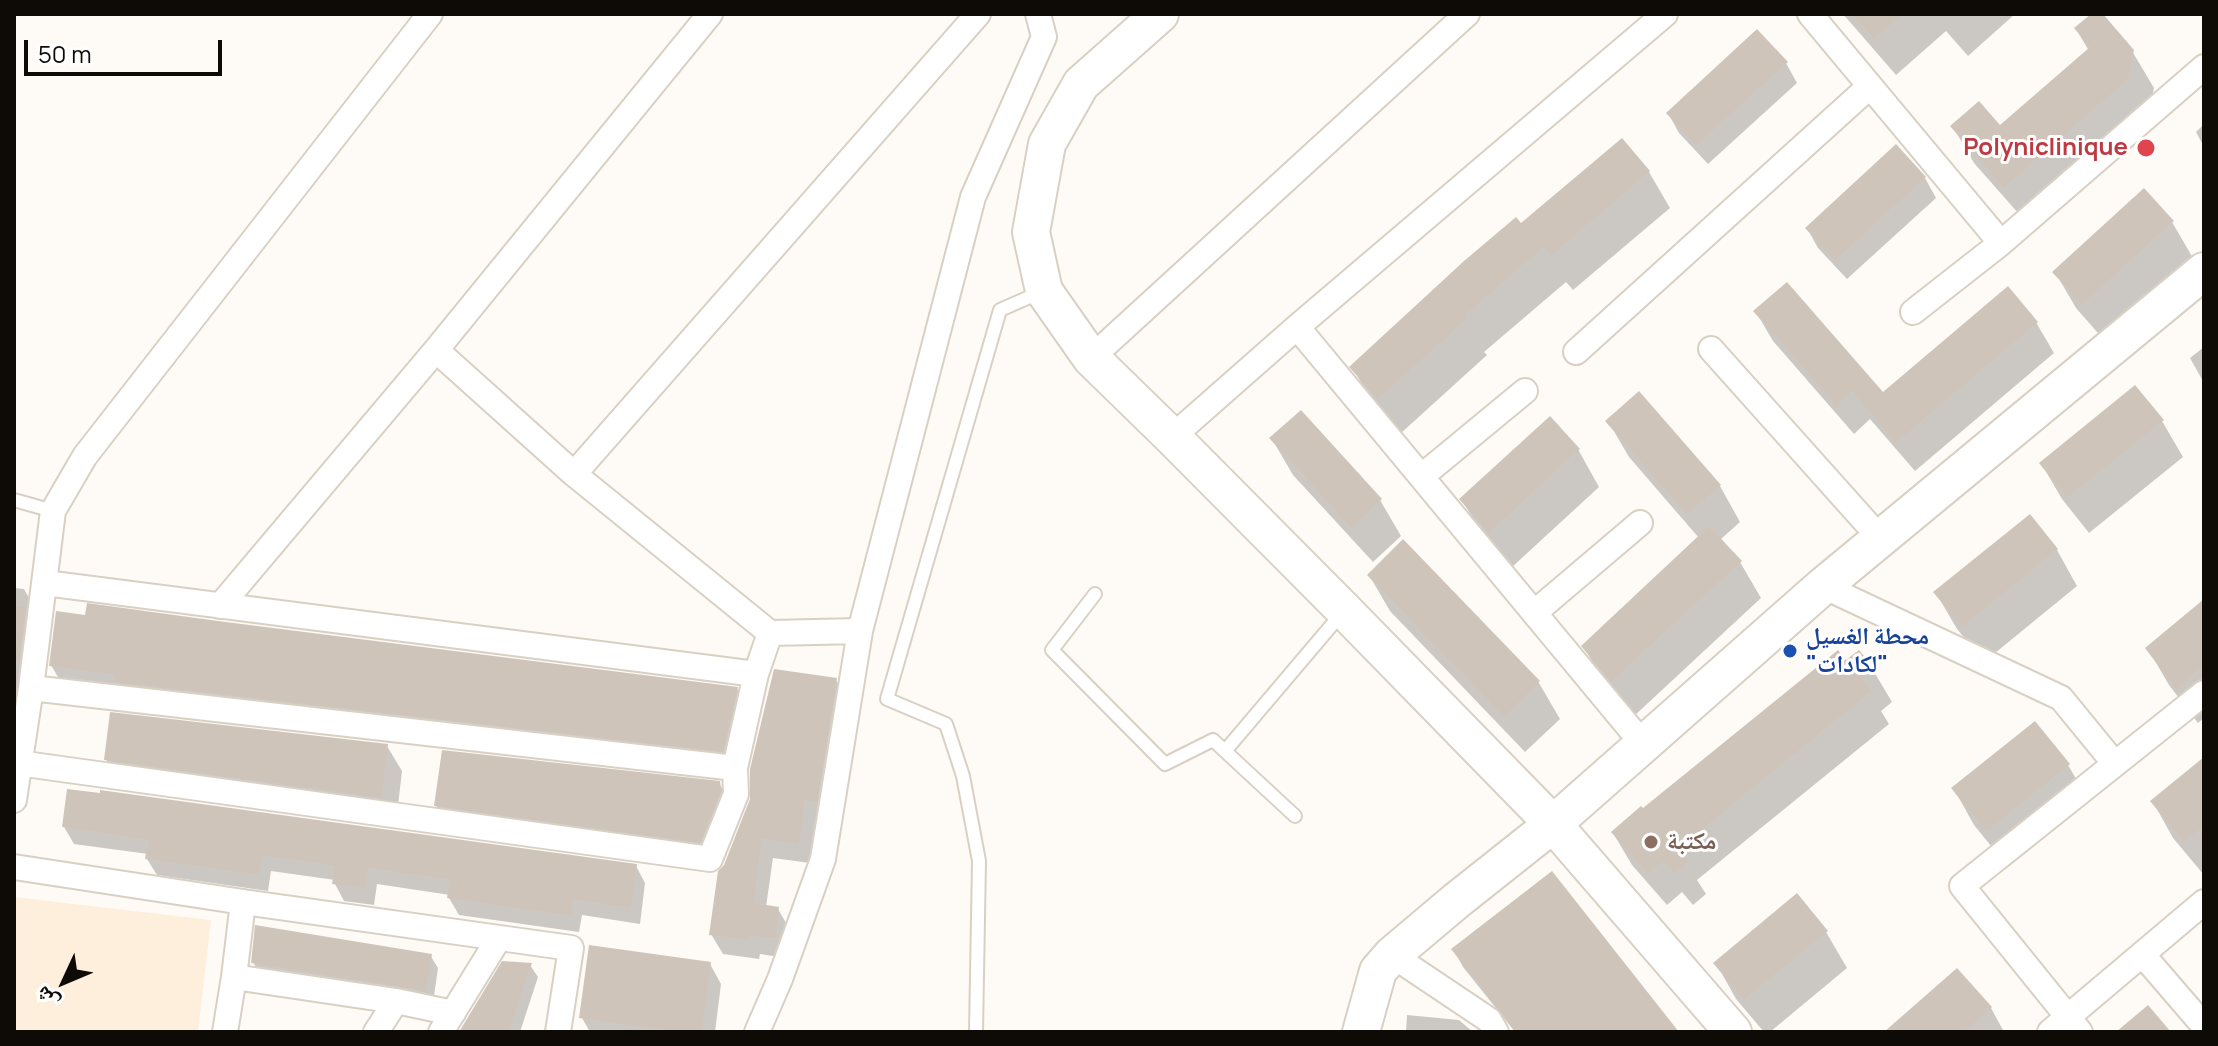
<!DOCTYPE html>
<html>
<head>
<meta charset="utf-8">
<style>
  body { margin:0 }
  #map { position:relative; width:2218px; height:1046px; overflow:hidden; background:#fefbf6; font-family:Manrope,"Noto Naskh Arabic",sans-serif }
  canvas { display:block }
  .frame { position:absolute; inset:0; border:16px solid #0e0b07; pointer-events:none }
  .north { position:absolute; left:24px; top:942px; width:80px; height:80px; -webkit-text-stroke:6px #fff; paint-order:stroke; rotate:226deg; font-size:22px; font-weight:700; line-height:32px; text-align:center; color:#0e0b07 }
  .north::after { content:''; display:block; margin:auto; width:28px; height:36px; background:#0e0b07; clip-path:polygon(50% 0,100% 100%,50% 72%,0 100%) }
  .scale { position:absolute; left:24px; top:40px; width:198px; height:36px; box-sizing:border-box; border:4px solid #0e0b07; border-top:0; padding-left:10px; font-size:24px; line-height:28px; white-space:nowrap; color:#0e0b07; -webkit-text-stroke:6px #fff; paint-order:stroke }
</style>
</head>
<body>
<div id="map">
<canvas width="2218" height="1046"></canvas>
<div class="frame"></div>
<div class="north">ش</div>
<div class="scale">50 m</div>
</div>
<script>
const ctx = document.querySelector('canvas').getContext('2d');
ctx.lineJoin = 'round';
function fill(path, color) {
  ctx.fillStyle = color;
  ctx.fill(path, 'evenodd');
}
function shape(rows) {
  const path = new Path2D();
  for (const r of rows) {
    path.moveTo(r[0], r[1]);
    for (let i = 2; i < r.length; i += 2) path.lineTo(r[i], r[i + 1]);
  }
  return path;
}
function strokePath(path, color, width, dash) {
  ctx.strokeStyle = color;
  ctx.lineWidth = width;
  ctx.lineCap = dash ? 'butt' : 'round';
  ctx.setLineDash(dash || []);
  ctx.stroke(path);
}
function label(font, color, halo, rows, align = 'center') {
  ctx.font = font + ' Manrope,"Noto Naskh Arabic",sans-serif';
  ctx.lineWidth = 6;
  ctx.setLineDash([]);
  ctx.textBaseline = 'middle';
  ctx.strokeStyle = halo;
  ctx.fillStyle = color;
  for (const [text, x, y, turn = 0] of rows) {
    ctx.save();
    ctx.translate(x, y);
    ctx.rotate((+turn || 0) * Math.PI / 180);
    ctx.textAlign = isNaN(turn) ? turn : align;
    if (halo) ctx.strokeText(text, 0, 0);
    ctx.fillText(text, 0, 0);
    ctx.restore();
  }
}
const education = shape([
  [14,897,211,920,198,1032,14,1032]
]);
const shadow = shape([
  [1843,14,2015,14,1968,56,1946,31,1896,75],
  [2094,14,2100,14,2132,51,2154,88,2148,116,2026,222,1974,163,1953,127,2000,128,2089,51,2076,29],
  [1786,63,1797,83,1708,164,1679,133,1668,113],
  [2204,124,2204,147,2196,132],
  [1622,140,1649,172,1670,208,1573,290,1566,282,1484,352,1487,355,1400,434,1373,403,1352,367],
  [1925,178,1936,198,1847,279,1818,248,1807,228],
  [2144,191,2172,222,2193,258,2104,340,2076,308,2055,272],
  [2007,289,2037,324,2054,353,1915,471,1870,419,1854,434,1773,341,1756,312,1883,394],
  [2204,347,2204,383,2190,358],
  [1639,394,1720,486,1740,522,1720,540,1740,562,1761,598,1633,717,1604,682,1583,646,1699,538,1629,457,1608,421],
  [1550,419,1579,451,1599,487,1511,568,1483,536,1462,500],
  [2162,421,2183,457,2089,533,2062,499,2041,463],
  [1272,439,1380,500,1401,536,1373,562,1293,475],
  [2030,517,2057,550,2077,586,1984,662,1957,629,1936,593],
  [1403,542,1539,683,1560,719,1525,752,1390,611,1369,575],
  [14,588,24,589,39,615,14,776],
  [2204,601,2204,718,2198,723,2169,685,2148,649],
  [1846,663,1873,670,1892,702,1881,711,1889,724,1697,880,1706,894,1693,905,1682,892,1667,905,1632,865,1613,833],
  [51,665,737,689,751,714,737,777,66,691],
  [836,680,847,699,828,821,816,819,810,863,773,858,766,907,778,909,789,928,785,958,760,954,759,959,723,954,711,934],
  [387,746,402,771,396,823,121,785,106,759],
  [2204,760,2204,875,2173,838,2153,802],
  [2068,765,2089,801,2008,867,1974,825,1954,789],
  [719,783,734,809,715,868,451,831,436,805],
  [64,827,636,866,645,883,640,924,582,915,579,932,459,915,449,898,450,895,377,884,374,905,344,901,335,884,335,880,271,871,268,891,157,875,147,859,148,854,74,844],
  [1826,932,1847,968,1770,1032,1764,1032,1736,999,1716,963],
  [1454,950,1676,1032,1515,1032,1463,967],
  [430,955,438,968,433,1003,260,975,253,962],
  [710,964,721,984,715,1032,590,1032,582,1018],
  [530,965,538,977,520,1032,460,1032],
  [1957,970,1991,1008,2004,1032,1887,1032],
  [1407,1015,1459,1020,1473,1032,1406,1032]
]);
const building = shape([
  [1851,14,1903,14,1874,40],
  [2091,14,2103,14,2134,50,2128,79,2004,188,1950,126,1979,101,2000,125,2090,47,2074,28],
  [1757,29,1788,62,1696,146,1666,113],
  [1622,138,1650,171,1551,256,1544,247,1465,315,1468,318,1378,399,1349,367,1464,261,1516,217,1521,223],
  [1896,144,1926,177,1835,261,1805,228],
  [2144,188,2174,221,2082,305,2052,272],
  [1787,282,1883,392,2008,286,2038,322,1896,443,1852,391,1836,405,1753,311],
  [2135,385,2164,420,2067,498,2039,463],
  [1639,391,1721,485,1687,515,1605,421],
  [1301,410,1382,499,1351,528,1269,438],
  [1550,416,1580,449,1489,533,1459,499],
  [2030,514,2058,549,1962,627,1933,592],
  [1709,526,1742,561,1611,682,1581,646],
  [1403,539,1540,681,1504,717,1367,575],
  [2204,599,2204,665,2176,689,2145,648],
  [87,603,218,621,738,687,723,752,114,682,115,675,49,666,56,611,85,615],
  [14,605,26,607,19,662,14,661],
  [1838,650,1846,660,1859,650,1875,669,1862,679,1872,691,1678,849,1689,861,1674,874,1663,862,1648,874,1611,832,1641,806,1643,808],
  [774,669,837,678,817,802,805,800,799,844,762,839,754,903,779,907,775,939,749,935,748,940,709,935,718,871,724,865,750,799,750,769],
  [110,712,388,744,382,798,104,760],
  [2035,721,2070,764,1986,832,1951,788],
  [442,750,720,781,721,791,700,843,434,806],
  [2204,757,2204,826,2184,842,2150,801],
  [67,789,100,793,100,790,637,864,631,908,573,900,571,916,447,898,450,880,368,868,365,889,332,884,335,866,262,855,259,875,145,859,148,840,62,827],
  [1552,871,1679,1032,1516,1032,1451,949],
  [1797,893,1828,931,1744,1000,1713,963],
  [255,925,432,954,426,991,251,963],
  [589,945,711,962,702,1032,679,1032,579,1018],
  [502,961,532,963,509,1032,459,1032],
  [1957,968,1992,1007,1964,1032,1884,1032],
  [2148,1005,2171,1032,2116,1032]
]);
const lane = shape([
  [14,500,53,511],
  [1095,594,1052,650,1165,764,1213,740,1295,816],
  [1225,751,1342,613],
  [976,1032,979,861,963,776,946,724,887,699,1000,310,1041,292]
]);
const street = shape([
  [1810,14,1870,86],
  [1913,312,2001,243],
  [1297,327,1643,744],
  [1711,349,1880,538],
  [436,350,574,474,770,633],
  [1576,352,1870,86,2001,243,2204,67],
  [1091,358,1467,14],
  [1172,437,1297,327,1665,14],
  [574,474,978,14],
  [1422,476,1525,391],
  [45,583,756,674,770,633,860,631],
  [1823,586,2061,698,2115,764],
  [220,606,436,350,710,14],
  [1534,613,1640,523],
  [31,688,735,768],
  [18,763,710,859,736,794,735,768,756,674],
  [14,800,31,688,53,511,85,456,430,14],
  [14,867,243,902,571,948,558,1032],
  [243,902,234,977,396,1001,453,1013],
  [2142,954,2204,1026],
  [1392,955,1489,1020,1496,1032],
  [225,1032,234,977],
  [376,1032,396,1001],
  [441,1032,499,938],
  [757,1032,780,979,823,859,860,631,973,197,1044,37,1038,14],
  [2050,1032,2204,902],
  [2080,1032,1962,886,2204,693]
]);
const secondary = shape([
  [1160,14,1081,84,1047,144,1031,232,1044,291,1091,358,1172,437,1344,610,1553,824,1733,1032],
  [1361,1032,1378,971,1392,955,1456,901,1553,824,1823,586,2204,271]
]);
const markers = [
  [2146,148,10,"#e0444e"],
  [1790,651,8,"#1a4fb4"],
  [1651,842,8,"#8d6e63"]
];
const healthNames = [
  ["Polyniclinique",2128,148]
];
const transitNames = [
  ["محطة الغسيل",1806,637],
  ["\"لكادات\"",1806,665]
];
const educationNames = [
  ["مكتبة",1667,842]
];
fill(education, '#feefdc');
fill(shadow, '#0003');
fill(building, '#cfc4ba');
strokePath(lane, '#d9d0c4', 16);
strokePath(street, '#d9d0c4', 28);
strokePath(secondary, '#d9d0c4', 40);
strokePath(lane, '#fff', 12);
strokePath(street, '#fff', 24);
strokePath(secondary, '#fff', 36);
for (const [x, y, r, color] of markers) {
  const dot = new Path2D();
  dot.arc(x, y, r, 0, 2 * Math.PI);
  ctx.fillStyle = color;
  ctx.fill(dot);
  strokePath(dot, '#fff', 3);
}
label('bold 24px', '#be3a42', '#fff', healthNames, 'right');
label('bold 24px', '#164399', '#fff', transitNames, 'left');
label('bold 24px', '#785e54', '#fff', educationNames, 'left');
</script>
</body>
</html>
